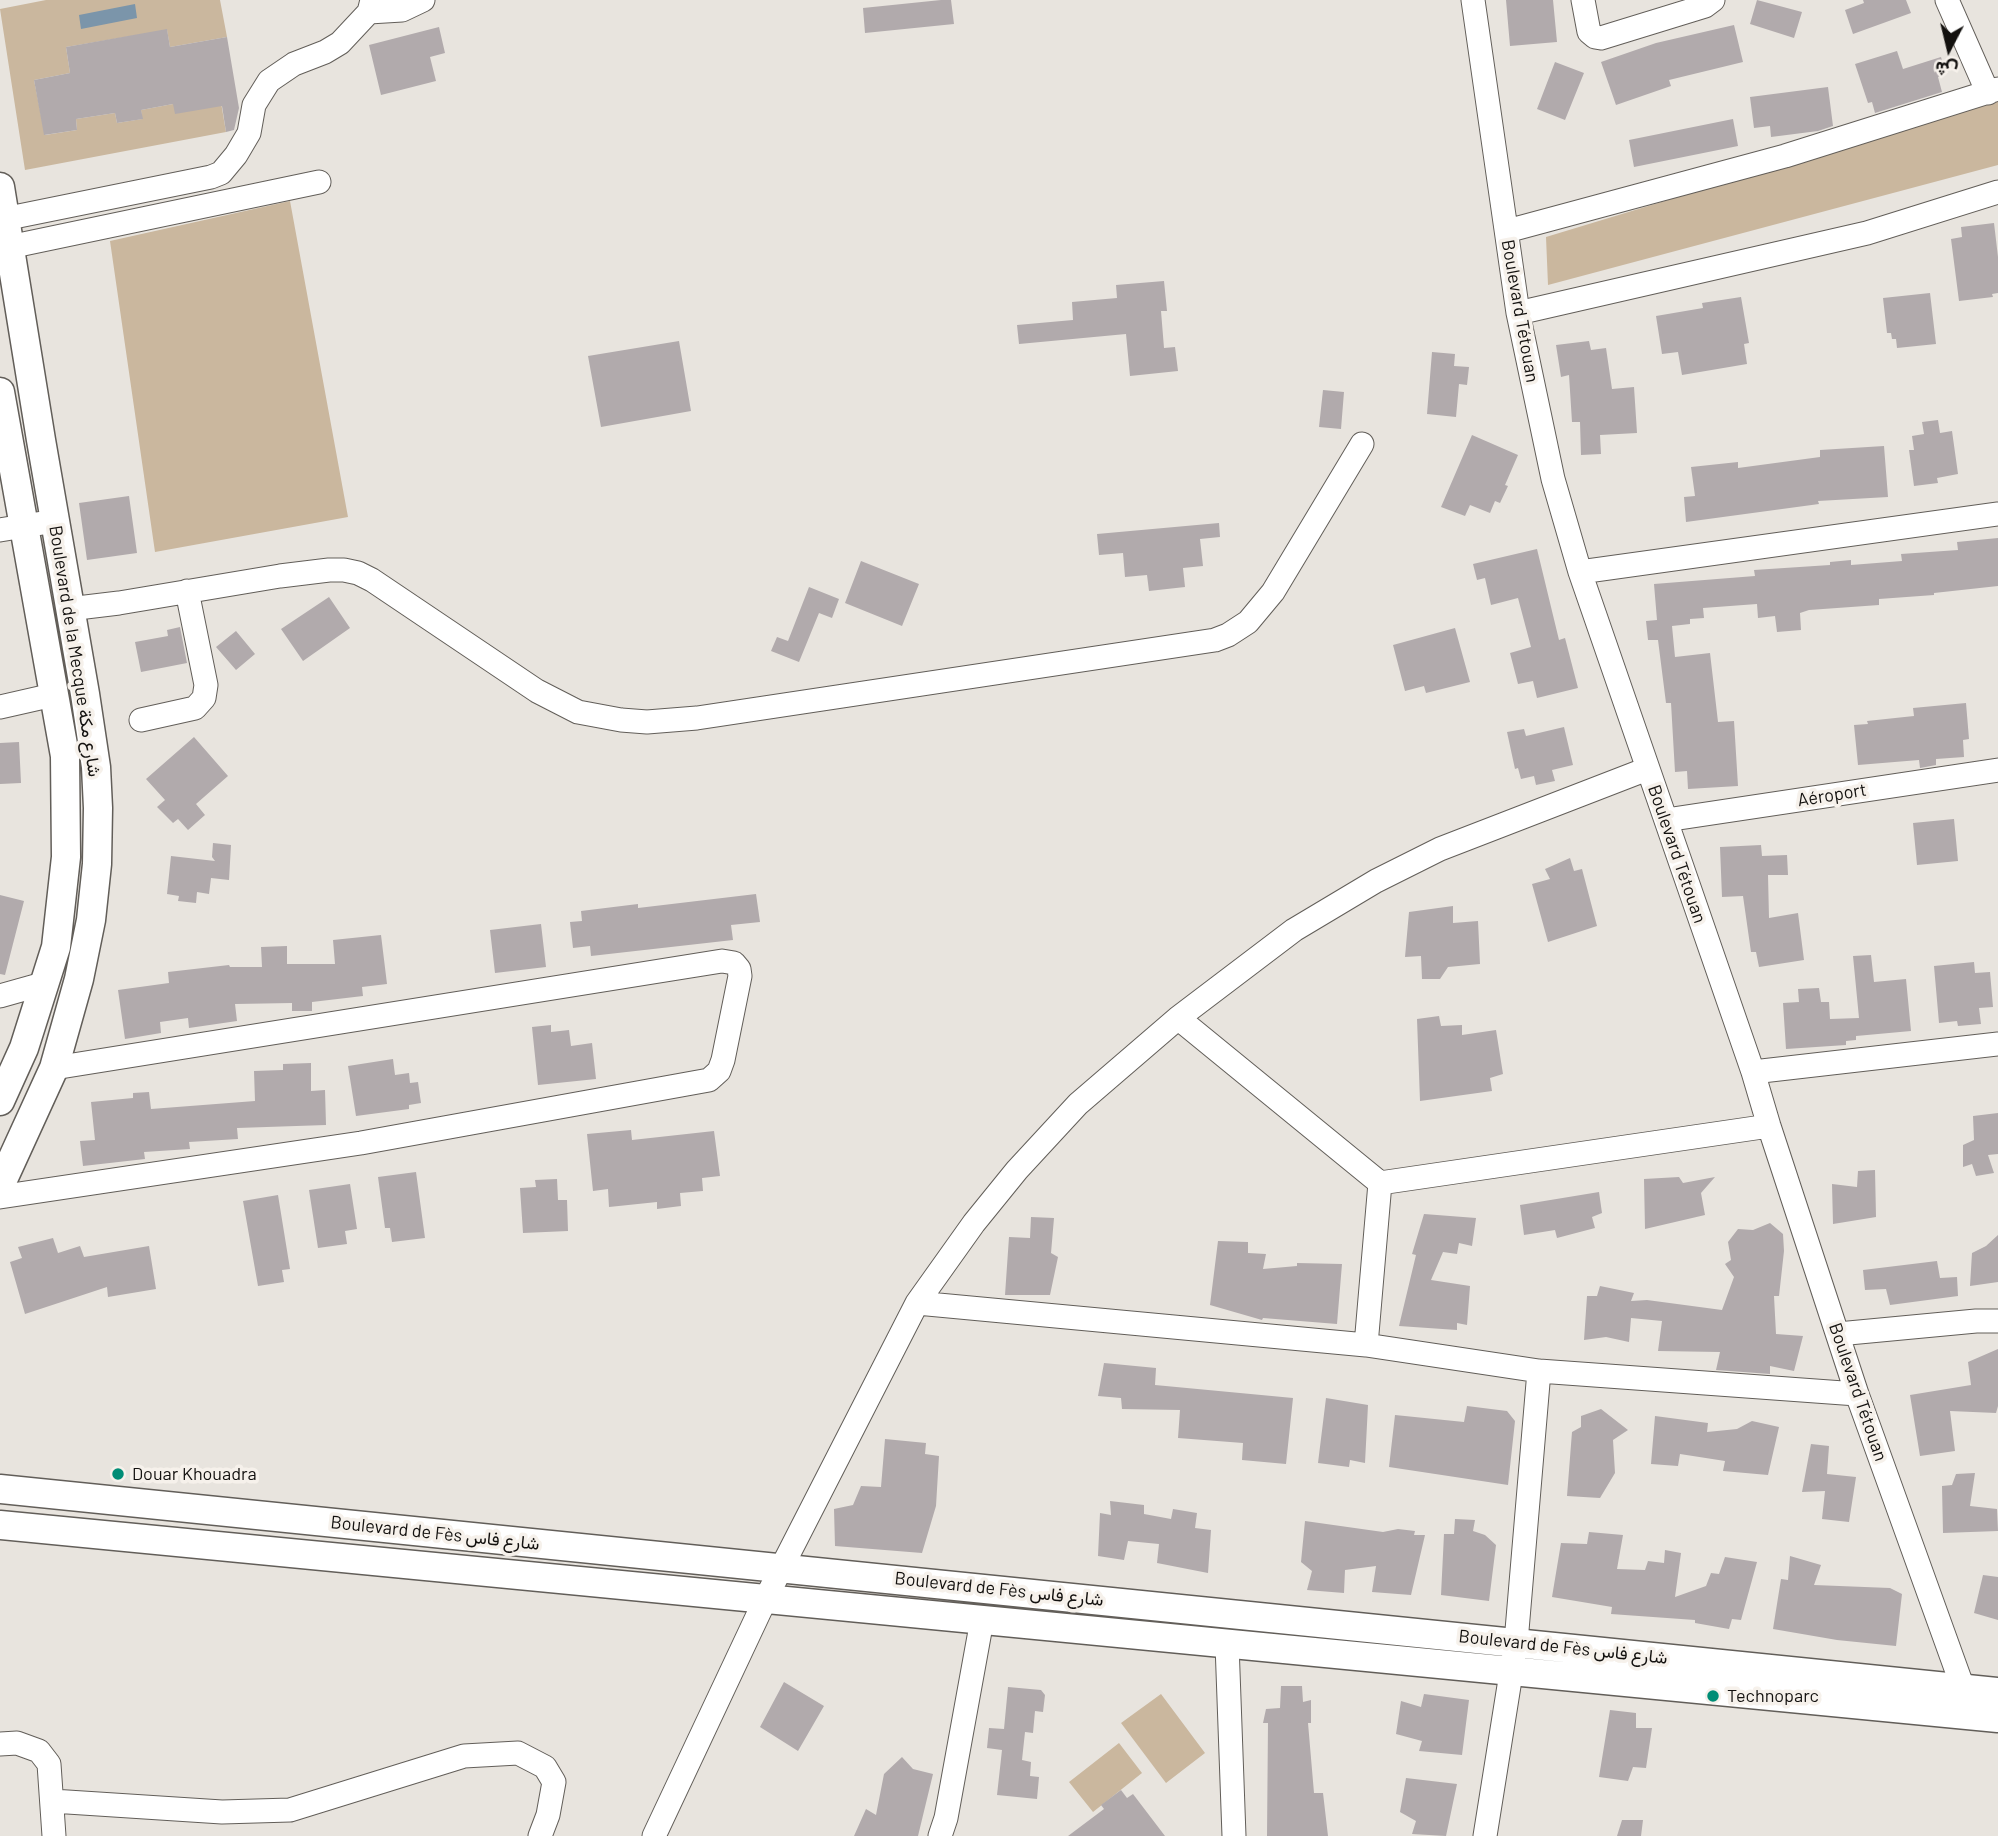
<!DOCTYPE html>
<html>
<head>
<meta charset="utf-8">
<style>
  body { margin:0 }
  #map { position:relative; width:1998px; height:1836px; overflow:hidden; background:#e8e4de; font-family:Barlow,Vazirmatn,sans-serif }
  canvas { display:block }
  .north { position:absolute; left:1914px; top:14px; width:70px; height:70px; -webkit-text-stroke:5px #f6f1eb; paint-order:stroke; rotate:187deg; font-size:19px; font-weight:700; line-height:28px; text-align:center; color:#13110f }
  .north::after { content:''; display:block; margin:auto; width:24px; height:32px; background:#13110f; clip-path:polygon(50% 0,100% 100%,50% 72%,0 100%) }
</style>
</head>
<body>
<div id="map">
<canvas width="1998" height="1836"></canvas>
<div class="north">ش</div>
</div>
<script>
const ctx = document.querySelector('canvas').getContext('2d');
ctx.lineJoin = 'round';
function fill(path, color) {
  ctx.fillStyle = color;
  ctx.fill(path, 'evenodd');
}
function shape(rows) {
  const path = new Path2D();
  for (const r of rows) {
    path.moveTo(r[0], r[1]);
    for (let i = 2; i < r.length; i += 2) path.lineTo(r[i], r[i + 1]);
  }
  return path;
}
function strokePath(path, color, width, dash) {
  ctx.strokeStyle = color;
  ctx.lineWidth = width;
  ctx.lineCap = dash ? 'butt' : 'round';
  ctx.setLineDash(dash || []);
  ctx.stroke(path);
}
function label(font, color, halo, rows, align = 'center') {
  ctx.font = font + ' Barlow,Vazirmatn,sans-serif';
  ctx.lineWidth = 7;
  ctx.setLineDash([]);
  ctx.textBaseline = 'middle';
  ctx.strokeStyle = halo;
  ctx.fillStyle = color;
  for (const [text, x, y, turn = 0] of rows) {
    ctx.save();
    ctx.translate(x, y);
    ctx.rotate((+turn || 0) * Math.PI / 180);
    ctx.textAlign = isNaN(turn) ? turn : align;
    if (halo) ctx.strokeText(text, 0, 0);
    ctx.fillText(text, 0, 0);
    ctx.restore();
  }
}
const green = shape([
  [46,0,220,0,227,37,170,47,167,30,66,47,70,73,34,80,45,135,77,130,76,119,115,113,117,123,142,119,141,110,173,104,216,73,226,132,25,170,0,9],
  [1998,100,1998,165,1548,285,1546,237],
  [290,201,348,517,155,552,110,241],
  [1161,1694,1205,1753,1166,1783,1121,1723],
  [1119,1743,1142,1773,1093,1812,1069,1782]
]);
const water = shape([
  [135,4,137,18,81,29,79,15]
]);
const building = shape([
  [941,0,951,0,954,24,865,33,863,8],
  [1506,0,1553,0,1557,42,1510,46],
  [1757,0,1802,12,1794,38,1750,24],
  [1863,0,1906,0,1911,13,1853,34,1845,10,1864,3],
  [1734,25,1743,62,1669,80,1671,86,1616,105,1601,62,1656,43],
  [439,27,445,53,430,57,436,81,381,95,369,45],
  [167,29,170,47,227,37,239,108,234,130,226,132,222,106,175,114,173,104,141,110,143,119,117,123,115,113,76,119,77,130,44,135,34,80,70,73,66,47],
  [1897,51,1903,69,1941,57,1946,74,1938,77,1942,92,1875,113,1872,102,1868,103,1855,64],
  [1555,62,1584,73,1565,120,1537,109],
  [1828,87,1833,126,1818,131,1771,137,1770,126,1754,128,1750,97],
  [1733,119,1738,146,1634,167,1629,140],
  [1994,223,1998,257,1998,293,1992,294,1993,297,1959,301,1951,239,1962,237,1961,227],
  [1164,281,1167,311,1161,311,1164,348,1175,347,1178,371,1130,376,1126,334,1019,344,1017,325,1073,320,1072,302,1117,298,1116,285],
  [1930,293,1936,344,1897,348,1896,339,1892,339,1891,333,1887,333,1883,298],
  [1741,297,1749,343,1744,344,1747,364,1682,375,1678,352,1662,354,1656,316,1703,308,1702,303],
  [679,341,691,411,601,427,588,356],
  [1589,341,1591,350,1606,348,1612,389,1634,387,1637,433,1600,435,1601,454,1581,455,1580,422,1572,422,1569,375,1561,377,1556,345],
  [1432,352,1455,354,1454,366,1469,367,1467,385,1459,384,1456,417,1427,414],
  [1323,390,1344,392,1341,429,1319,427],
  [1938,420,1940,433,1952,431,1958,474,1937,478,1938,483,1914,486,1909,450,1914,450,1912,436,1924,434,1922,422],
  [1472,435,1518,455,1505,485,1508,486,1500,503,1495,501,1490,513,1470,505,1465,516,1441,507],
  [1884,446,1888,497,1818,501,1819,504,1686,522,1684,497,1695,496,1691,467,1738,462,1738,468,1820,457,1820,450],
  [129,496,137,553,87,560,79,503],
  [1219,523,1220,537,1200,539,1203,566,1183,568,1185,587,1149,591,1147,575,1125,577,1123,553,1099,555,1097,534],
  [1998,538,1998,586,1934,593,1934,595,1879,599,1879,605,1809,610,1800,613,1801,630,1777,632,1775,616,1758,618,1757,604,1703,608,1704,618,1690,619,1690,624,1672,626,1675,657,1710,653,1718,722,1734,721,1738,786,1688,789,1687,771,1675,772,1671,703,1666,703,1658,640,1648,640,1646,621,1657,620,1654,584,1755,576,1754,570,1830,565,1830,562,1851,560,1851,565,1902,561,1901,554,1958,550,1957,542],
  [1537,549,1559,640,1565,638,1578,688,1537,698,1533,681,1518,684,1510,653,1531,647,1518,598,1491,605,1485,578,1477,580,1473,564],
  [861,561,919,584,902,626,845,603],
  [809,587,839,599,832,618,819,613,799,662,771,651,777,637,788,641],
  [329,597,350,628,303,661,281,629],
  [180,627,187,663,141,672,135,642,168,636,167,630],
  [1455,628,1470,682,1426,693,1424,686,1405,691,1393,645],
  [236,631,255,654,236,670,216,647],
  [1966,703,1969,739,1963,740,1964,757,1936,759,1936,765,1920,768,1919,760,1858,765,1854,725,1868,724,1867,721,1914,716,1913,708],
  [1564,727,1573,765,1552,770,1555,781,1536,785,1534,776,1521,779,1518,768,1515,769,1507,732,1524,729,1526,736],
  [194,737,228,776,196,804,205,815,188,830,178,819,173,823,157,807,165,800,146,779],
  [19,742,21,783,0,784,0,743],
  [1954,819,1958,861,1917,865,1913,823],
  [213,843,231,845,229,880,211,878,209,894,197,892,196,903,178,901,179,896,167,894,171,856,215,861,212,857],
  [1761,845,1762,856,1787,855,1788,875,1768,875,1769,918,1798,913,1804,960,1759,967,1756,952,1751,952,1743,896,1722,897,1720,847],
  [1570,858,1574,871,1582,869,1597,926,1548,942,1532,884,1550,879,1545,869],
  [756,894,760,922,731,925,733,940,591,956,590,946,573,948,570,922,582,921,581,911,638,904,638,908],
  [0,895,24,901,5,975,0,974],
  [1453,906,1453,923,1478,921,1480,964,1448,967,1440,979,1422,979,1421,956,1405,957,1409,912],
  [541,924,546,967,495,973,490,930],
  [381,935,387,984,362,987,363,996,312,1002,312,1011,292,1011,292,1003,235,1004,237,1021,189,1028,188,1018,160,1022,161,1033,125,1039,118,990,169,983,168,972,229,965,230,967,262,967,261,947,287,946,287,964,335,964,333,940],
  [1871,955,1874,982,1906,979,1911,1031,1856,1036,1856,1040,1846,1041,1846,1045,1786,1049,1783,1003,1799,1002,1798,989,1819,988,1821,1002,1829,1002,1830,1019,1859,1018,1853,956],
  [1974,962,1975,973,1990,972,1993,1007,1979,1008,1981,1024,1958,1026,1957,1021,1939,1023,1934,966],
  [1439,1016,1441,1026,1462,1025,1462,1035,1496,1030,1503,1074,1490,1078,1492,1091,1420,1101,1417,1019],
  [551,1025,551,1032,569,1030,571,1046,592,1043,596,1079,538,1085,532,1027],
  [393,1059,395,1075,409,1073,410,1083,418,1082,421,1103,409,1105,409,1109,356,1116,348,1066],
  [311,1063,311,1091,325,1090,326,1125,237,1128,238,1139,189,1142,190,1149,144,1152,145,1159,83,1166,80,1141,95,1140,91,1102,133,1098,133,1093,149,1092,151,1109,255,1101,254,1071,283,1070,283,1064],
  [1998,1113,1998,1154,1988,1155,1994,1173,1976,1176,1972,1164,1963,1167,1963,1145,1974,1140,1973,1116],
  [631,1130,632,1140,714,1131,720,1176,702,1178,703,1191,680,1193,681,1206,657,1209,657,1202,609,1207,608,1189,593,1191,587,1134],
  [1875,1170,1876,1217,1833,1224,1832,1184,1857,1187,1858,1171],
  [416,1172,425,1238,392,1242,390,1228,385,1228,378,1177],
  [1679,1177,1683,1183,1715,1177,1701,1193,1705,1215,1645,1229,1644,1179],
  [557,1179,558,1200,567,1200,568,1231,523,1233,520,1188,536,1187,535,1180],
  [350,1184,357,1229,345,1231,347,1244,318,1248,309,1190],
  [1599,1192,1602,1213,1592,1217,1595,1228,1557,1238,1555,1230,1524,1235,1520,1205],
  [278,1195,290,1269,282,1270,284,1282,258,1286,243,1201],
  [1424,1214,1476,1218,1472,1246,1459,1243,1457,1254,1443,1252,1431,1280,1470,1286,1467,1325,1457,1323,1457,1330,1399,1326,1416,1255,1412,1254],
  [1031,1217,1054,1218,1051,1253,1058,1257,1050,1295,1005,1295,1009,1237,1030,1238],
  [1770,1223,1783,1234,1784,1251,1779,1296,1774,1296,1776,1334,1803,1336,1794,1371,1770,1366,1770,1374,1716,1370,1720,1352,1658,1351,1662,1321,1631,1318,1629,1342,1606,1337,1584,1340,1587,1296,1597,1296,1600,1286,1634,1293,1631,1301,1647,1300,1722,1310,1734,1277,1725,1264,1731,1260,1728,1242,1738,1229,1753,1230],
  [1998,1235,1998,1282,1970,1286,1972,1253,1986,1246],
  [53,1238,58,1253,80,1246,84,1257,149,1246,156,1289,108,1297,107,1287,25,1314,10,1262,22,1258,18,1247],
  [1218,1241,1248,1242,1248,1253,1266,1254,1263,1269,1297,1266,1297,1263,1342,1264,1337,1324,1263,1318,1262,1320,1210,1305],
  [1937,1261,1940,1278,1957,1277,1958,1296,1890,1305,1886,1289,1865,1290,1863,1270],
  [1998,1349,1998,1406,1996,1413,1950,1411,1955,1451,1920,1456,1910,1395,1971,1385,1968,1362],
  [1104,1363,1156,1368,1155,1385,1293,1398,1286,1464,1242,1460,1243,1443,1178,1438,1180,1410,1122,1409,1121,1398,1098,1396],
  [1326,1398,1368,1405,1365,1463,1350,1460,1349,1467,1318,1463],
  [1467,1406,1507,1411,1515,1421,1508,1485,1389,1467,1395,1415,1464,1422],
  [1601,1409,1628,1430,1613,1440,1615,1473,1600,1498,1567,1496,1572,1432,1581,1427,1581,1416],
  [1655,1416,1708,1423,1707,1432,1737,1429,1752,1421,1779,1427,1768,1475,1723,1471,1725,1461,1680,1454,1678,1466,1651,1464],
  [885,1439,926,1443,925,1454,939,1456,936,1506,922,1553,835,1546,834,1509,853,1505,861,1486,881,1487],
  [1811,1444,1829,1446,1827,1474,1856,1477,1849,1522,1822,1519,1825,1491,1802,1492],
  [1975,1473,1970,1506,1997,1509,1998,1531,1943,1533,1942,1486,1952,1485,1956,1474],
  [1110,1501,1144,1505,1144,1514,1171,1519,1173,1509,1197,1513,1195,1528,1211,1530,1208,1573,1157,1563,1159,1544,1128,1541,1124,1560,1098,1556,1100,1513,1111,1515],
  [1455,1519,1475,1520,1473,1531,1485,1535,1496,1545,1489,1601,1441,1595,1444,1534,1454,1534],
  [1305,1521,1383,1532,1398,1529,1415,1531,1414,1535,1425,1535,1411,1595,1372,1592,1376,1566,1345,1570,1344,1593,1307,1590,1312,1571,1301,1562],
  [1589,1532,1623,1535,1617,1569,1645,1570,1648,1561,1664,1563,1665,1550,1681,1553,1675,1597,1706,1586,1711,1573,1719,1574,1725,1557,1757,1562,1741,1620,1732,1619,1729,1629,1695,1623,1695,1620,1611,1614,1612,1607,1552,1597,1561,1543,1587,1544],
  [1790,1556,1821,1565,1814,1585,1890,1588,1902,1594,1896,1646,1837,1640,1773,1629,1781,1579,1788,1580],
  [1983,1575,1998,1577,1998,1620,1974,1613],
  [784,1682,824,1706,798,1751,760,1727],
  [1281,1686,1302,1686,1303,1702,1311,1700,1311,1723,1308,1723,1314,1793,1323,1793,1328,1836,1267,1836,1268,1723,1263,1723,1266,1709,1280,1708],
  [1008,1687,1041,1690,1045,1695,1043,1712,1035,1711,1033,1733,1025,1732,1022,1760,1031,1762,1030,1776,1039,1777,1037,1799,997,1795,1002,1750,987,1748,989,1728,1004,1729],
  [1424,1694,1469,1700,1462,1755,1419,1751,1422,1741,1396,1734,1401,1701,1421,1707],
  [1610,1710,1636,1713,1636,1728,1652,1728,1646,1768,1633,1767,1628,1781,1599,1777],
  [902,1757,913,1769,933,1774,918,1836,854,1836,866,1809,876,1815,884,1774],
  [1406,1778,1457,1784,1446,1836,1412,1834,1416,1821,1400,1812],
  [1121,1790,1127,1798,1133,1794,1165,1836,1068,1836,1104,1809,1101,1805],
  [1622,1820,1643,1820,1641,1836,1617,1836]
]);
const minor = shape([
  [1473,0,1518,313,1553,479,1580,572,1753,1072,1769,1126,1857,1394,1963,1688],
  [1583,0,1589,32,1595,37,1601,38,1705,6,1713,0],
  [1947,0,1988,93],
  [369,12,402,10,423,0],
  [4,219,211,177,221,173,236,155,249,133,254,105,269,81,294,64,325,52,340,43,369,12,372,0],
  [1507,231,1785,156,1998,89],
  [9,247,319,182],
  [1518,313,1867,233,1998,192],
  [0,530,55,521],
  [1580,572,1998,514],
  [69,609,119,603,280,576,329,570,344,570,358,573,372,580,537,691,578,712,621,720,647,722,697,718,1215,640,1228,635,1248,622,1273,592,1362,444],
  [0,707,53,695],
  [141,720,195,708,204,698,206,685,187,591],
  [1666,820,1998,770],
  [0,996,46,983],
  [1178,1018,1380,1183,1769,1126],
  [1753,1072,1998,1044],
  [0,1197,361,1143,709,1080,719,1071,723,1060,740,976,739,969,734,963,722,961,54,1068],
  [917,1303,1366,1345,1539,1371,1857,1394],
  [1838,1334,1976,1321,1998,1321],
  [1366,1345,1380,1183],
  [1227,1644,1234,1836],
  [0,1744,17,1743,39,1751,49,1764,54,1836],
  [52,1801,222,1812,290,1810,464,1756,518,1753,545,1767,554,1782,548,1815,540,1836],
  [654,1836,766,1598,917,1303,974,1223,1017,1170,1078,1104,1178,1018,1294,930,1376,881,1440,849,1647,769],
  [940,1836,946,1818,982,1620],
  [1485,1836,1516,1642,1539,1371]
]);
const major = shape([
  [0,187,41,440,85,694,96,767,98,808,97,864,91,920,79,979,54,1068,0,1186],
  [0,392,65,756,66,857,56,947,24,1048,0,1101],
  [0,1489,1998,1692],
  [0,1525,1998,1718]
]);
const markers = [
  [118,1474,7,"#008d76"],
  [1713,1696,7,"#008d76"]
];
const streetNames = [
  ["Boulevard Tétouan",1520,311,80],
  ["Boulevard de la Mecque شارع مكة",75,651,81],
  ["Aéroport",1832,795,-9],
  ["Boulevard Tétouan",1677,854,71],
  ["Boulevard Tétouan",1858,1392,71],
  ["Boulevard de Fès شارع فاس",435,1533,6],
  ["Boulevard de Fès شارع فاس",999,1589,6],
  ["Boulevard de Fès شارع فاس",1563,1647,6]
];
const poiNames = [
  ["Douar Khouadra",132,1474],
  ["Technoparc",1727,1696]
];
fill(green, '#cab79e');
fill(water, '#7b95aa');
fill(building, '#b1aaac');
strokePath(minor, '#625e59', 25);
strokePath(major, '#625e59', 31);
strokePath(minor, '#fff', 23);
strokePath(major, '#fff', 28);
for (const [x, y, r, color] of markers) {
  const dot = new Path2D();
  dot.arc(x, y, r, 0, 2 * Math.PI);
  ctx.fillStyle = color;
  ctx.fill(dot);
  strokePath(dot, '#f6f1eb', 2.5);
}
label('18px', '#13110f', '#f6f1eb', streetNames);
label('18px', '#13110f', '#f6f1eb', poiNames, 'left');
</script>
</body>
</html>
